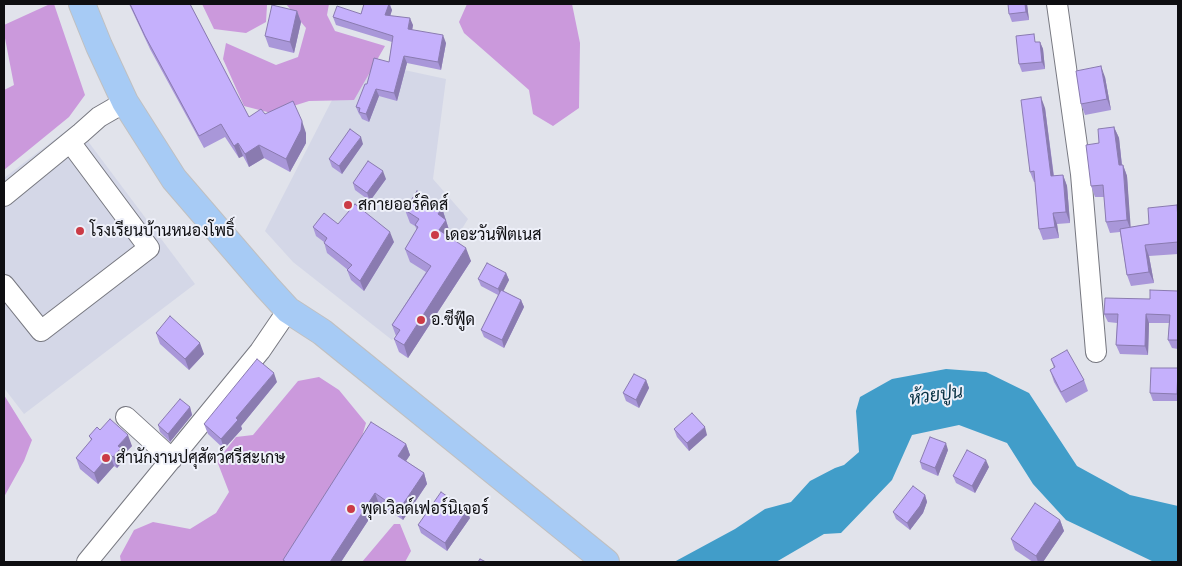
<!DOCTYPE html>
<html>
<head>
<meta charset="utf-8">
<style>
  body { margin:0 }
  #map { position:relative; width:1182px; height:566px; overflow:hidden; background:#e1e3eb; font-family:"Exo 2",sans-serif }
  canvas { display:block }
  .frame { position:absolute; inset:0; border:5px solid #0e0e11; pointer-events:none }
</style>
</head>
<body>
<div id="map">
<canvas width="1182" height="566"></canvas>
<div class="frame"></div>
</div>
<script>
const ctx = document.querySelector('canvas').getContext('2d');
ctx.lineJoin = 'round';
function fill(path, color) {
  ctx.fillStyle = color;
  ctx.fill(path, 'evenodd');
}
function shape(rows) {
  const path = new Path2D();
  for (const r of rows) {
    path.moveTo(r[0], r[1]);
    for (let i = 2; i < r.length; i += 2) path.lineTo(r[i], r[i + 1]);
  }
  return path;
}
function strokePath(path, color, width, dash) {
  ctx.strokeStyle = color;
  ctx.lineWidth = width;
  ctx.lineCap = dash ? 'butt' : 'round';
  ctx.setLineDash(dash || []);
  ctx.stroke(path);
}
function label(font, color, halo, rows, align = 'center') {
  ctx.font = font + ' "Exo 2",Sarabun,sans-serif';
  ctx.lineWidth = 4;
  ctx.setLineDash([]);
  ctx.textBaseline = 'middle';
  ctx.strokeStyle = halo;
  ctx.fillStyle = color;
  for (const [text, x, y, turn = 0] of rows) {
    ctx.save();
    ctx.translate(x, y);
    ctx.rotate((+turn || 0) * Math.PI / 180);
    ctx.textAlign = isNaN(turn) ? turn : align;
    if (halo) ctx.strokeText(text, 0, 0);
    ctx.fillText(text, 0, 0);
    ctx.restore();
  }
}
const built = shape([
  [353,59,446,79,433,179,468,219,392,340,293,262,265,231],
  [75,124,195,284,24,414,4,388,4,178]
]);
const forest = shape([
  [50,4,54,4,85,95,69,117,4,170,4,90,14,85,4,33,4,25],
  [202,4,267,5,266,22,246,33,214,29],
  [286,4,329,4,327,15,335,31,385,46,354,100,309,101,271,113,244,106,223,59,226,43,276,65,298,57,306,28],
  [467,4,572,4,580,43,579,108,553,126,533,114,529,90,464,33,459,22],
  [319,377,339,390,366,423,360,443,285,562,121,562,120,556,134,530,153,522,190,529,216,513,229,492,217,461,236,437,253,435,298,381],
  [4,395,32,440,24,461,4,497],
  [394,524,400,524,411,551,405,562,362,562]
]);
const water = shape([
  [946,369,986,372,1029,393,1077,466,1130,495,1178,506,1178,562,1154,562,1066,520,1033,484,1007,443,959,425,912,435,892,480,841,533,824,534,776,562,674,562,735,529,765,509,791,502,810,481,835,468,844,465,859,452,856,411,860,397,892,379]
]);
const minor = shape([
  [1057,4,1081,174,1096,352],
  [4,196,81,133,99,117,125,102],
  [4,285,41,331,149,248,70,142],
  [126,417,172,459],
  [87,562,260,351,288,310]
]);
const major = shape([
  [82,4,99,46,125,102,174,179,267,287,288,310,322,332,606,562]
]);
const wall = shape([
  [129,4,190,4,249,117,265,114,306,133,306,143,290,172,264,158,249,167,243,156,239,158,225,137,204,148,150,49],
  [364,4,390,4,392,10,390,16,413,25,412,30,446,43,441,70,407,63,397,101,379,96,369,122,362,119,360,115,359,114,356,107,367,84,389,62,392,42,336,25,333,17,361,14],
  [1027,4,1029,20,1012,22,1009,14],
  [297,11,301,22,294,53,269,47,265,36],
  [1037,42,1040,42,1043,49,1045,69,1022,72,1019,64],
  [1105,77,1111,110,1085,115,1081,104],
  [1045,108,1054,176,1063,175,1067,186,1070,223,1057,224,1059,238,1043,240,1039,229,1035,182,1034,182,1030,172],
  [1114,127,1119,138,1122,165,1123,165,1127,176,1130,227,1149,224,1178,208,1178,254,1149,256,1154,283,1131,286,1127,275,1120,232,1110,233,1106,222,1104,197,1095,197,1091,186,1099,143],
  [363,144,342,174,332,167,329,159],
  [386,179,370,201,355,190,353,183],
  [442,208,450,233,448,236,471,261,408,358,399,352,394,339,396,336,392,325,426,272,410,262,405,249,417,230,415,226,410,223,405,210],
  [338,224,394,242,364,291,351,280,347,270,348,270,327,253,324,242,316,236,313,227],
  [506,273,509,280,503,291,521,300,524,307,504,348,484,337,481,330,498,295,481,286,478,279],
  [1178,291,1178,349,1172,348,1168,340,1169,323,1149,323,1148,355,1120,354,1116,345,1117,323,1108,322,1104,314],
  [156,333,204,354,189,370,160,344],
  [1051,359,1084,380,1088,391,1066,403,1054,382,1050,370,1054,368],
  [1178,370,1178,401,1153,401,1150,393],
  [646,380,649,388,639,408,626,401,623,393],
  [277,382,241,426,242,429,224,449,208,434,204,424],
  [190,407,192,415,170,442,160,432,158,425],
  [674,429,707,435,689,451,677,437],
  [100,430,132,446,123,455,125,459,117,468,114,466,98,484,80,469,76,458,91,440,89,436],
  [406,444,410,455,406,461,424,473,427,484,403,520,379,504,341,562,283,562,283,560],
  [948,450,938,476,922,469,920,462],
  [989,467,975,493,956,483,953,476],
  [925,495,927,502,923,513,910,530,896,519,893,512],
  [470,518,447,551,421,533,418,525],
  [1060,520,1064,531,1043,562,1033,562,1015,550,1011,539]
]);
const shadedWall = shape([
  [389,4,392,10,388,23,385,15],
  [1025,4,1027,4,1029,20,1026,12],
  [297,11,301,22,294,53,290,42],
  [410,18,413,25,411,36,408,29],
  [443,35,446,43,441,70,438,62],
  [1040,42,1043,49,1045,69,1042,62],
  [404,56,407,63,397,101,394,93],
  [1101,66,1105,77,1111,110,1107,99],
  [376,89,379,96,369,122,366,114],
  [1041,97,1045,108,1055,187,1051,176],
  [302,121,306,133,306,143,290,172,286,159],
  [1114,127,1119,138,1123,176,1119,165],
  [361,137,363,144,342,174,339,166],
  [238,143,243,156,239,158,234,146],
  [259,145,264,158,249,167,245,154],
  [1123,165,1127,176,1131,231,1127,220],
  [383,171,386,179,370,201,367,193],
  [1063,175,1067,186,1070,223,1066,212],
  [442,208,450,233,444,243,439,230,438,214],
  [1053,213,1057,224,1059,238,1055,227],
  [390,232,394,242,364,291,360,281],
  [1145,245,1149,256,1154,283,1149,272],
  [466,248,471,261,408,358,404,345],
  [506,273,509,280,501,296,498,289],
  [521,300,524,307,504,348,502,340],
  [1146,314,1149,323,1148,355,1145,346],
  [200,343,204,354,189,370,185,359],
  [274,373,277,382,241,426,242,429,224,449,221,439,236,418],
  [646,380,649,388,639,408,636,400],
  [190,407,192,415,170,442,168,434],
  [705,427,707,435,689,451,687,443],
  [128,435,132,446,123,455,125,459,117,468,113,457,118,446],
  [946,443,948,450,938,476,935,468],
  [406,444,410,455,402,467,398,456],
  [110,454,114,466,98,484,94,473],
  [986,460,989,467,975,493,972,486],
  [424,473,427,484,403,520,399,510],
  [375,493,379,504,341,562,330,562],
  [925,495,927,502,923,513,910,530,907,523],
  [467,510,470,518,447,551,445,543],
  [1060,520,1064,531,1043,562,1038,562,1036,556]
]);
const building = shape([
  [130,4,190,4,249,117,261,109,265,114,293,101,302,121,301,130,286,159,259,145,245,154,238,143,234,146,221,124,199,136,145,36,130,4],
  [364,4,389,4,385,15,410,18,408,29,443,35,438,62,404,56,394,93,376,89,366,114,359,112,360,108,356,107,365,84,367,84,374,58,389,62,393,36,333,17,337,6,361,14,364,4],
  [1008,4,1025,4,1026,12,1009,14,1008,4],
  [272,5,297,11,290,42,265,36,272,5],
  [1034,34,1035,42,1040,42,1042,62,1019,64,1016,36,1034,34],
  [1101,66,1107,99,1081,104,1076,71,1101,66],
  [1041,97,1051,176,1063,175,1066,212,1053,213,1055,227,1039,229,1034,171,1030,172,1021,100,1041,97],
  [1114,127,1119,165,1123,165,1127,220,1106,222,1103,185,1091,186,1086,145,1099,143,1098,129,1114,127],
  [350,129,361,137,339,166,329,159,350,129],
  [368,161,383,171,367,193,353,183,368,161],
  [417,191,442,208,438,214,446,220,439,230,466,248,404,345,394,339,400,330,392,325,431,266,405,249,418,227,415,225,419,219,405,210,417,191],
  [355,204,390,232,360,281,347,270,352,265,324,243,327,238,313,227,324,213,338,224,355,204],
  [1177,205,1178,220,1178,242,1145,245,1149,272,1127,275,1120,229,1149,224,1148,208,1177,205],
  [487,263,506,273,498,289,478,279,487,263],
  [501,290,521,300,502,340,481,330,501,290],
  [1150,290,1178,291,1178,340,1168,340,1170,315,1146,314,1145,346,1116,345,1118,314,1104,314,1105,298,1150,299,1150,290],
  [170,316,200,343,185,359,156,333,170,316],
  [1067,350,1084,380,1061,392,1050,370,1055,367,1051,359,1067,350],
  [257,359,274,373,236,418,238,420,221,439,204,424,257,359],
  [1151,368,1178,368,1177,394,1150,393,1151,368],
  [634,374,646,380,636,400,623,393,634,374],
  [180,399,190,407,168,434,158,425,180,399],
  [692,413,705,427,687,443,674,429,692,413],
  [110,419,128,435,118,446,121,448,113,457,110,454,94,473,76,458,92,439,89,436,97,427,100,430,110,419],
  [371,422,406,444,398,456,424,473,399,510,375,493,330,562,286,562,283,560,371,422],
  [930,437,946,443,935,468,920,462,930,437],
  [967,450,986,460,972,486,953,476,967,450],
  [913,486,925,495,920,506,907,523,893,512,913,486],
  [441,492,467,510,445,543,418,525,441,492],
  [1035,503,1060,520,1036,556,1011,539,1035,503],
  [480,559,486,562,478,562,480,559]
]);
const markers = [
  [348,205,5,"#cb3b46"],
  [80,231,5,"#cb3b46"],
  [435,235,5,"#cb3b46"],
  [421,320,5,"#cb3b46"],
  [106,458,5,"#cb3b46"],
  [351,509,5,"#cb3b46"]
];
const poiNames = [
  ["สกายออร์คิดส์",358,205],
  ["โรงเรียนบ้านหนองโพธิ์",90,231],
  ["เดอะวันฟิตเนส",445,235],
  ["อ.ซีฟู๊ด",431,320],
  ["สำนักงานปศุสัตว์ศรีสะเกษ",116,458],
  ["พุดเวิลด์เฟอร์นิเจอร์",361,509]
];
const waterNames = [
  ["ห้วยปูน",936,395,-8]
];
fill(built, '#d4d7e7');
fill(forest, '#cb99dc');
fill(water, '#419dc9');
strokePath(minor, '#777880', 22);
strokePath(major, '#c0c0c1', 28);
strokePath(minor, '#fff', 20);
strokePath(major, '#a7cbf5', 26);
fill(wall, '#a997d9');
fill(shadedWall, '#8a7bb0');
fill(building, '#c5b0fc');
strokePath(building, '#8a7bb0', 1);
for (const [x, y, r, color] of markers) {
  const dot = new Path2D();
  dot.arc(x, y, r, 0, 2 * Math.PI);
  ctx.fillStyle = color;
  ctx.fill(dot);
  strokePath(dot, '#eef0f9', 2);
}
label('16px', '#0e0e11', '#eef0f9', poiNames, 'left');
label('italic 18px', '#052f42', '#eef0f9', waterNames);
</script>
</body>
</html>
